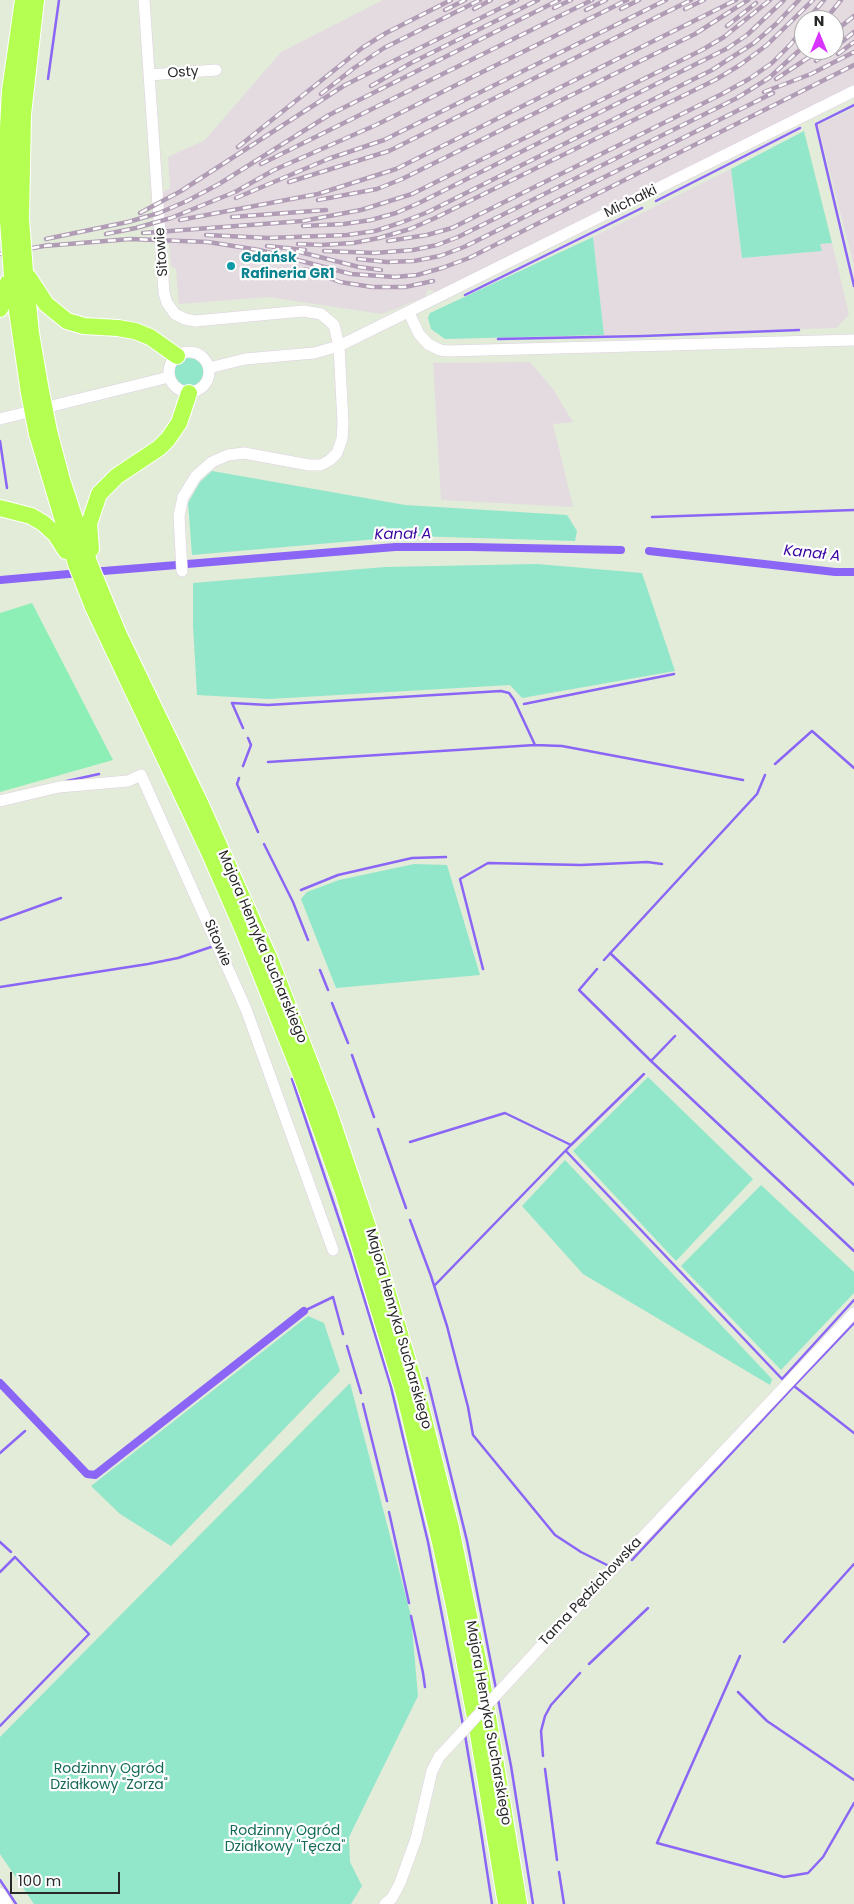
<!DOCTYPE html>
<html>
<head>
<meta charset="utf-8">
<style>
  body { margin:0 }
  #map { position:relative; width:854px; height:1904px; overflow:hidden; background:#e2ecd9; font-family:Poppins,sans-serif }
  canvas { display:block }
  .north { position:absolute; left:794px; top:10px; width:50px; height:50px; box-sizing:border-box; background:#fff; border:1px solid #a9a9a9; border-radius:50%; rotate:0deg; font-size:14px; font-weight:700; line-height:20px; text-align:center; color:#292929 }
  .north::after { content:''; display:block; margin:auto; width:18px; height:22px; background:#d934ff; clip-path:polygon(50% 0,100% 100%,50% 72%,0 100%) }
  .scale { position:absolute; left:10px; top:1872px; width:110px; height:22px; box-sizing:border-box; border:2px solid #292929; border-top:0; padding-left:6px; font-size:15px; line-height:18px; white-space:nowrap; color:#292929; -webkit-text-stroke:4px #fff; paint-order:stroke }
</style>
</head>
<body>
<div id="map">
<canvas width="854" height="1904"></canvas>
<div class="north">N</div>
<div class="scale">100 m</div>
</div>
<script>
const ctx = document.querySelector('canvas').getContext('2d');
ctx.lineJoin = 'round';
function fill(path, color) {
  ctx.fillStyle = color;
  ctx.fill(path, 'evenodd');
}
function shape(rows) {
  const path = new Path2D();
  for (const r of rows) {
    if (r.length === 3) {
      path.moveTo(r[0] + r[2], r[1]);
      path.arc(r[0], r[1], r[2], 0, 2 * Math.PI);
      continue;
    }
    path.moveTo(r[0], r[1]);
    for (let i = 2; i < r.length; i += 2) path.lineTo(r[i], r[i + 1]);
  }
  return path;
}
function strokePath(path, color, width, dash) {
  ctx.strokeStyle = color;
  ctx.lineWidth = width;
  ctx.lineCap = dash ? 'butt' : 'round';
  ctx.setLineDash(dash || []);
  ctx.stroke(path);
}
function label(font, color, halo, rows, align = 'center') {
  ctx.font = font + ' Poppins,sans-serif';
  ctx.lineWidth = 4.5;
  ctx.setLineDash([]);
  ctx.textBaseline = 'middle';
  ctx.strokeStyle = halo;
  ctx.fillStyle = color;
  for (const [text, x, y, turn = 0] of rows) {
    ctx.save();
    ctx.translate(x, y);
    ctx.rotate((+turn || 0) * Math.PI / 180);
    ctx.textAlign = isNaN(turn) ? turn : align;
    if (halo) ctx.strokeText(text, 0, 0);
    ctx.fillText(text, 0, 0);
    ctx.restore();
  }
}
const industrial = shape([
  [383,0,854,0,854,85,436,292,428,289,425,297,382,314,268,297,179,304,176,269,171,266,169,244,166,244,161,193,170,188,168,157,205,140,281,52],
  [804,20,834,20,834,50,804,50],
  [854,108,854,266,818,125],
  [731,169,742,258,822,251,820,244,832,243,849,314,837,328,604,335,593,237],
  [530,362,553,389,573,422,553,424,573,507,441,500,433,363]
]);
const green = shape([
  [804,131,832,243,820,244,822,251,742,258,731,169],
  [593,237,604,335,445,339,431,329,428,318,430,313],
  [189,373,15],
  [212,471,405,505,567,515,577,531,575,541,412,536,192,555,188,503,200,482],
  [537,564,642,573,675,671,522,698,510,685,269,699,197,695,193,625,193,583,385,567],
  [414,864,447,865,480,975,336,988,301,899,307,892,339,880],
  [648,1077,753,1179,676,1261,573,1151],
  [565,1160,772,1379,770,1385,583,1274,522,1206],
  [761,1185,854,1272,854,1293,781,1370,681,1266],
  [308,1316,324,1323,340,1371,171,1546,120,1514,91,1486],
  [350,1383,411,1616,418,1696,349,1837,350,1862,362,1886,351,1904,34,1904,0,1854,0,1737]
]);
const pitch = shape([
  [32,603,113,760,0,792,0,613]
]);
const stream = shape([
  [48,79,59,0],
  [854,105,816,124,854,286],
  [656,201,800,128],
  [465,295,642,208],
  [498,339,643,336,799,330],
  [0,441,7,488],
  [652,517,854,510],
  [524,704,674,674],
  [243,728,232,703,268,705,501,691,509,693,514,700,535,745],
  [268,762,535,745,562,746,743,780],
  [775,764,812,731,854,768],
  [243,766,251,745,248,738],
  [239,778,237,784,258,832],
  [67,781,99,774],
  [264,844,293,902,308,940],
  [301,890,338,875,412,858,446,857],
  [0,920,61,898],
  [610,953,854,1185],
  [604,960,757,794,765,775],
  [483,969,460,879,488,863,581,865,647,862,662,864],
  [597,969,579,990,651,1061,675,1036],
  [320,970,328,990],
  [0,987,148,964,178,958,211,947],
  [332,1003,348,1043],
  [352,1055,374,1117],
  [651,1061,854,1251],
  [292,1079,350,1252,391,1387,428,1542,463,1725],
  [378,1129,406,1208],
  [410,1142,505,1113,571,1145,435,1285],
  [571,1145,644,1074],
  [566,1151,782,1379,854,1300],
  [410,1220,431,1276,447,1326,468,1407,473,1435,555,1535,581,1552,609,1566],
  [304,1311,333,1297,343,1334],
  [347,1346,361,1393],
  [427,1378,467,1541,496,1689],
  [794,1386,854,1323],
  [363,1404,387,1501],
  [0,1453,25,1431],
  [389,1512,409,1603],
  [0,1542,11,1552],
  [632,1560,794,1386,854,1433],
  [0,1572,15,1557,89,1634,0,1726],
  [411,1616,423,1673,425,1687],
  [784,1642,854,1564],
  [740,1656,657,1843,784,1877,808,1873,823,1857,854,1803],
  [589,1664,648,1608],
  [738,1692,767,1721,854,1780],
  [498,1699,511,1766,533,1904],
  [465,1735,479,1819,492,1904],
  [543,1756,541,1731,545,1716,551,1705,580,1673],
  [545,1769,557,1860],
  [559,1872,564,1904],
  [0,1880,16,1904]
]);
const canal = shape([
  [649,551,835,572,854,572],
  [187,564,395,547,471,547,621,550],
  [91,572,177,565],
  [0,580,80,573],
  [0,1383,87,1474,95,1475,304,1311]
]);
const minor = shape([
  [144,0,164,293,167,303,175,314,185,319,195,321,292,312,304,311,321,314,334,325,339,346,343,423,342,439,337,453,330,460,321,465,309,465,244,453,228,455,212,462,196,476,183,497,179,516,182,571],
  [149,75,216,70],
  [409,313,419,334,428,344,440,350,448,351,854,340],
  [189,372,20],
  [209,368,245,359,314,353,339,346,854,91],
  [0,419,169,377],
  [0,801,59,787,128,781,141,775,246,1009,333,1250],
  [510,1680,592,1591,854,1313],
  [0,1893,7,1904],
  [385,1904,392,1898,400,1883,416,1839,432,1771,439,1757,452,1743]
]);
const highway = shape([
  [21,219,23,114,36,0],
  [8,221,7,146,10,91,23,0],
  [25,272,46,304,67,321,84,326,118,328,135,331,150,337,177,356],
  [25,274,31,333,41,391],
  [12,276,29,393],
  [0,309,5,296,8,282],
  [49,431,62,480,90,565,119,635,201,805,271,962,329,1112,371,1236,418,1395,451,1528,481,1674,519,1904],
  [37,434,76,564,93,607,209,852,243,930,303,1080,343,1192,405,1397,440,1542,454,1606,478,1734,506,1904],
  [0,508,31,516,43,523,55,534,66,551],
  [91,549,89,524,99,494,117,476,159,448,168,439,179,423,189,393]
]);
const rail = shape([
  [554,8,571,0],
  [474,9,491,0],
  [621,9,639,0],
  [685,9,704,0],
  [445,10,465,0],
  [586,10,606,0],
  [807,20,824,0],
  [825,20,841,0],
  [727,26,756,3],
  [834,32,854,16],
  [834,48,854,32],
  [838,54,854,42],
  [816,61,832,50],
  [776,79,820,50],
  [371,86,411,63,538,0],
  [764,92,811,74,854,52],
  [321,94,354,68,384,48,480,0],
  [238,147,362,48,386,33,451,0],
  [261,164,592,0],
  [289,182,389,151,691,0],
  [236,198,328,159,384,140,666,0],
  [318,200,377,189,402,179,695,34,748,0],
  [140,213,181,191,345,85,517,0],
  [232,217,326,210],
  [180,220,318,194,396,169,736,0],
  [303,226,344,224,371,220,396,213,421,202,728,48,747,35,784,0],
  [143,233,303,221,361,210,412,194,702,50,724,37,770,0],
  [106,234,136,228,171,218,235,192,274,170,376,125,627,0],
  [206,235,268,238,347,235,375,231,400,223,428,212,712,70,754,43,776,24,799,0],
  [46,239,128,222,159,213,187,201,219,184,329,115,559,0],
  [388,241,427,235,452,228,722,94,749,79,772,63,791,44,804,27],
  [298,244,321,245,353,243,379,238,410,229,435,218,715,80,740,65,767,45,813,0],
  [44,246,130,239,208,242,259,250,351,274,395,277,417,275,442,268,469,258,854,65],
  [267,246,305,250],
  [296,251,359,267,381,270],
  [324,251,374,253,413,250,437,245,458,237,737,98,769,78,804,46],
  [0,254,49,245],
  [358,259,387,262,414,261,440,256,464,247,773,93],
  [305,269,340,282,372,287,405,287,433,281]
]);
const minorBridge = shape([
  [452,1743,510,1680]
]);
const highwayBridge = shape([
  [21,219,25,272],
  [8,221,12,276],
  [41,391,49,431],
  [29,393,37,434]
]);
const markers = [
  [231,266,5,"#0f9aa8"]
];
const streetNames = [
  ["Osty",183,73,-4],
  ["Michałki",631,202,-26],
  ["Sitowie",162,252,-94],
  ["Sitowie",217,943,67],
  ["Majora Henryka Sucharskiego",262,947,67],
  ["Majora Henryka Sucharskiego",398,1329,74],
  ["Tama Pędzichowska",591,1592,-47],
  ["Majora Henryka Sucharskiego",488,1723,80]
];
const cultureNames = [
  ["Gdańsk",241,258],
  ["Rafineria GR1",241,274]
];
const parkNames = [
  ["Rodzinny Ogród",109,1769],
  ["Działkowy \"Zorza\"",109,1785],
  ["Rodzinny Ogród",285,1831],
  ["Działkowy \"Tęcza\"",285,1847]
];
const waterNames = [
  ["Kanał A",403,535,-1],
  ["Kanał A",812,554,6]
];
fill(industrial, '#e4dbe1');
fill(green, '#92e7ca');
fill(pitch, '#8defb6');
strokePath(stream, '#8b65f6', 2.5);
strokePath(canal, '#8b65f6', 8);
strokePath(minor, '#dfcfe3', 12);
strokePath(highway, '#fff', 18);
strokePath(minor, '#fff', 11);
strokePath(highway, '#b4ff52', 16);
strokePath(rail, '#b19cb5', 4.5);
strokePath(rail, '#fff', 2.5, [8]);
strokePath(minorBridge, '#dfcfe3', 12, []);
strokePath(highwayBridge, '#fff', 18, []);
strokePath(minorBridge, '#fff', 11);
strokePath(highwayBridge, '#b4ff52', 16);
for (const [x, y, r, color] of markers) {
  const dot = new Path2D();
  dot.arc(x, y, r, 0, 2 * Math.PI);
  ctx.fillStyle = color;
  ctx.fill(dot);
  strokePath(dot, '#fff', 2);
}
label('14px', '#292929', '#fff', streetNames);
label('bold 14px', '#0d838f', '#fff', cultureNames, 'left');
label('14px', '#156a58', '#fff', parkNames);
label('italic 15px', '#3a05a1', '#fff', waterNames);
</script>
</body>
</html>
